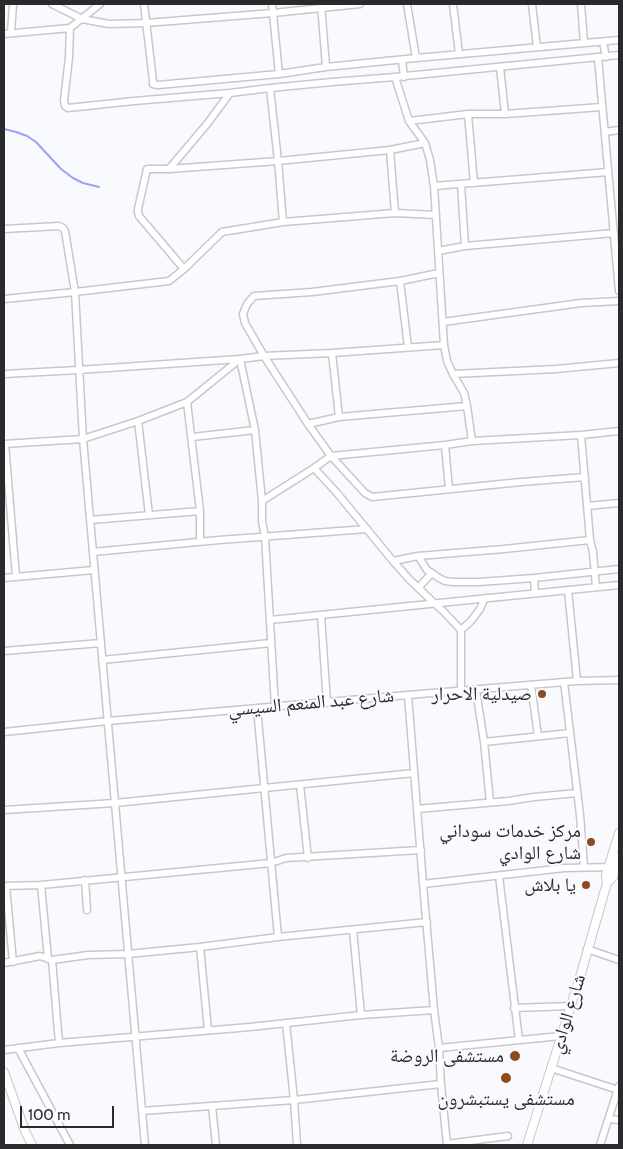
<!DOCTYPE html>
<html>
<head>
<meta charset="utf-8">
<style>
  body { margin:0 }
  #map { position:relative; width:623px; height:1149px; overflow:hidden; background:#f9fafe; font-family:Cabin,sans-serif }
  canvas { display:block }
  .frame { position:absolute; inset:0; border:5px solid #2a2a2d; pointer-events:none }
  .scale { position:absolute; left:20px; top:1106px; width:94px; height:22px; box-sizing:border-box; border:2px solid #2a2a2d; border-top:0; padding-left:6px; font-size:15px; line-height:18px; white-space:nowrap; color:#2a2a2d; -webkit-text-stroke:4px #f9fafe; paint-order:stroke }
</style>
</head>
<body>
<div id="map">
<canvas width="623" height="1149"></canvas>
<div class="frame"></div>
<div class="scale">100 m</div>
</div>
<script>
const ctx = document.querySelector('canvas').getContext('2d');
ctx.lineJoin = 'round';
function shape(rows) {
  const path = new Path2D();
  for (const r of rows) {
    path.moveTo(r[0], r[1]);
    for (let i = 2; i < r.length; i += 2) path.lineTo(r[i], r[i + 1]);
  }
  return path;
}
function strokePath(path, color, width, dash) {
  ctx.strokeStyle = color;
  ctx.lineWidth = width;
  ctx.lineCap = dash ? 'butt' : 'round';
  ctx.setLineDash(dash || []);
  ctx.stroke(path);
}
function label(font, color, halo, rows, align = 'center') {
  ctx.font = font + ' Cabin,"Noto Naskh Arabic",sans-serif';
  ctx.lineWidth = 4.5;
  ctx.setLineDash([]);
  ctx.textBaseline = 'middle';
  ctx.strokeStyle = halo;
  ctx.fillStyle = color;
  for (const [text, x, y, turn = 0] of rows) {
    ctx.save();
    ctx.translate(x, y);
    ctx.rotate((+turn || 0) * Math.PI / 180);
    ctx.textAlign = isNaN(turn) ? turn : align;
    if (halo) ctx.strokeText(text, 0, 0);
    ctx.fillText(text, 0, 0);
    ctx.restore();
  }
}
const stream = shape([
  [4,129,16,132,27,136,36,142,61,169,73,178,83,183,99,187]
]);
const minor = shape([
  [52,4,82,19,109,24,146,23,273,13,360,4],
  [144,4,153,81,153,84,158,85,279,74,326,67,416,58,619,40],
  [272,4,279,74],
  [321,4,326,67],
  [407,4,416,58],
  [453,4,459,54],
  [532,4,537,47],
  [581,4,584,43],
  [70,28,69,57,64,101,65,106,68,108,134,101,230,93,270,88,332,82,395,77,619,55],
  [11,33,13,4],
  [4,34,70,28,100,4],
  [603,42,606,57],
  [598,58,619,291],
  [402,60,404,77],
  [500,67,505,114],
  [395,77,409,121,425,143,430,160,434,186,444,345,447,361,453,374,464,393,467,406,472,441],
  [270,88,278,161,283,222],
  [468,114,474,183],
  [409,121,468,114,505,114,602,107],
  [605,132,619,130],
  [390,150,395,213],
  [169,169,278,161,390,150,425,143],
  [461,184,465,246],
  [434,186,608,172],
  [4,229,59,226,63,228,65,231,75,292,83,439,145,1145],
  [438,251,465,246,614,233],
  [184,269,139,216,138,212,138,209,147,169,169,169,207,124,230,93],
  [400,281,408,347],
  [4,299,75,292,169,281,184,269,222,232,283,222,395,213,436,215],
  [443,322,581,303,619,301],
  [332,353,339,417],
  [264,356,308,424,331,456,365,493,372,497,521,482,585,477],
  [264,356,332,353,444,345],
  [4,374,78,370,240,359,255,430,262,501],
  [453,374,556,369,619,363],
  [187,402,200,511,200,542],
  [138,421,149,515],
  [308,424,339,417,467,406],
  [581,435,590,540,593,552,596,587],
  [192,437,255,430],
  [4,444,83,439,138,421,187,402,240,359,264,356,245,323,243,314,247,304,254,296,312,292,400,281,439,273],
  [5,444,16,577],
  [445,445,449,489],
  [314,468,337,493,393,561,409,579,434,603,443,611,461,630],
  [587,506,619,503],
  [90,520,200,511],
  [93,552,219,540,367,529],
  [418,556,427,570,439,578,445,581,453,582,479,582,534,578,619,569],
  [393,561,418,556,504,549,590,540],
  [4,578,94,570],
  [534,578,535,593],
  [418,588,432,573],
  [568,590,577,681],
  [321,615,327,703],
  [270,620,619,585],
  [4,651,101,643],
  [102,660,271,643],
  [564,682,580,815,584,867],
  [531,685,538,736],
  [476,690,484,742,490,802],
  [461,691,461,630,471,621,480,609,485,598],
  [408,695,423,884,434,1010,439,1048,441,1084,447,1145],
  [275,707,265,537,262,521,262,501,314,468,331,456,445,445,472,441,581,435,619,431],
  [257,708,278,937],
  [4,732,108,721,408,695,577,681,619,680],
  [484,742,570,733],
  [300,785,308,858],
  [417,809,508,801,534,797,577,793],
  [4,810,115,803,414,773],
  [499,876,519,1040],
  [85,880,87,910],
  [423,884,564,868,613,867],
  [41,885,48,959],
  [4,886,41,885,271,863,286,858,421,850],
  [6,886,13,962],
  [353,930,361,1015],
  [200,947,208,1030],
  [587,949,619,960],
  [52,960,59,1043],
  [4,963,40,956,52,960,88,955,128,954,200,947,278,937,427,922],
  [514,1008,570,1006],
  [286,1023,294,1100,297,1145],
  [18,1048,70,1145],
  [439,1048,561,1036],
  [4,1050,59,1043,250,1027,361,1015,434,1010],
  [551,1068,618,1090],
  [212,1106,216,1145],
  [142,1111,294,1100,441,1084],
  [609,1119,619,1120],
  [447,1144,508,1136],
  [600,1145,619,1086]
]);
const major = shape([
  [607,883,613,877,619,857],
  [4,1072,25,1131,32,1145],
  [527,1145,580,977,607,883,606,875,619,833]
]);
const markers = [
  [542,694,5,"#8f4a20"],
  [591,842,5,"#8f4a20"],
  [586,885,5,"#8f4a20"],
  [515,1056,6,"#8f4a20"],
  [506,1078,6,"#8f4a20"]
];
const poiNames = [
  ["صيدلية الاحرار",532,694],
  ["مركز خدمات سوداني",581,831],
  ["شارع الوادي",581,853],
  ["يا بلاش",576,885],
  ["مستشفى الروضة",504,1056],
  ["مستشفى يستبشرون",506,1099,"center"]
];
const streetNames = [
  ["شارع عبد المنعم السيسي",311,703,-5],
  ["شارع الوادي",568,1014,-73]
];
strokePath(stream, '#9aa1f8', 2);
strokePath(minor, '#c7c8ce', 9);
strokePath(major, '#c7c8ce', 10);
strokePath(minor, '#fff', 6);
strokePath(major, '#fff', 8);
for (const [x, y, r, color] of markers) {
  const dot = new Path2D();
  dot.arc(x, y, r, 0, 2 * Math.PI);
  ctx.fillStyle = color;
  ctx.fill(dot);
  strokePath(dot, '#f9fafe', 2);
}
label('19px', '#2a2a2d', '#f9fafe', poiNames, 'right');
label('19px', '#2a2a2d', '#f9fafe', streetNames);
</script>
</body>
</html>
